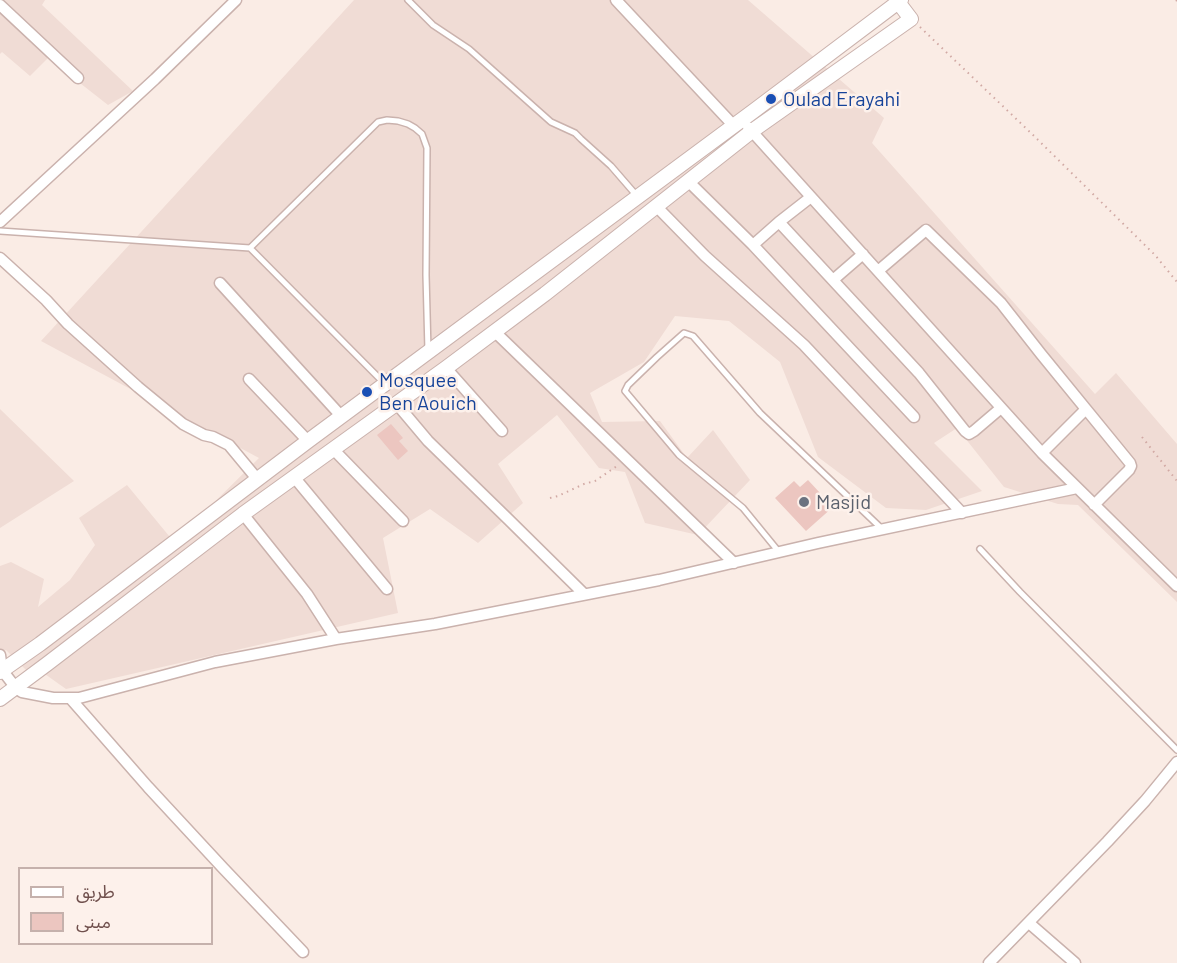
<!DOCTYPE html>
<html>
<head>
<meta charset="utf-8">
<style>
  body { margin:0 }
  #map { position:relative; width:1177px; height:963px; overflow:hidden; background:#faece5; font-family:Barlow,"Noto Sans Arabic",sans-serif }
  canvas { display:block }
  .legend { position:absolute; left:18px; top:867px; width:195px; height:78px; box-sizing:border-box; background:#fdf1eb; border:2px solid #c5b1ac; margin:0; padding:8px 10px; list-style:none; font-size:18px; color:#70504d }
  .legend li { display:flex; align-items:center; gap:12px; height:30px }
  .legend b { width:30px; border:2px solid #c5b1ac }
</style>
</head>
<body>
<div id="map">
<canvas width="1177" height="963"></canvas>
<ul class="legend">
<li><b style="height:8px;background:#fff"></b>طريق</li>
<li><b style="height:16px;background:#ecc6c0"></b>مبنى</li>
</ul>
</div>
<script>
const ctx = document.querySelector('canvas').getContext('2d');
ctx.lineJoin = 'round';
function fill(path, color) {
  ctx.fillStyle = color;
  ctx.fill(path, 'evenodd');
}
function shape(rows) {
  const path = new Path2D();
  for (const r of rows) {
    path.moveTo(r[0], r[1]);
    for (let i = 2; i < r.length; i += 2) path.lineTo(r[i], r[i + 1]);
  }
  return path;
}
function strokePath(path, color, width, dash) {
  ctx.strokeStyle = color;
  ctx.lineWidth = width;
  ctx.lineCap = dash ? 'butt' : 'round';
  ctx.setLineDash(dash || []);
  ctx.stroke(path);
}
function label(font, color, halo, rows, align = 'center') {
  ctx.font = font + ' Barlow,sans-serif';
  ctx.lineWidth = 5;
  ctx.setLineDash([]);
  ctx.textBaseline = 'middle';
  ctx.strokeStyle = halo;
  ctx.fillStyle = color;
  for (const [text, x, y, turn = 0] of rows) {
    ctx.save();
    ctx.translate(x, y);
    ctx.rotate((+turn || 0) * Math.PI / 180);
    ctx.textAlign = isNaN(turn) ? turn : align;
    if (halo) ctx.strokeText(text, 0, 0);
    ctx.fillText(text, 0, 0);
    ctx.restore();
  }
}
const residential = shape([
  [0,0,45,0,42,5,133,91,108,105,48,58,30,76,2,52,0,54],
  [354,0,748,0,884,118,872,143,1095,394,1116,373,1177,444,1177,602,1078,505,1058,504,1004,487,957,428,934,443,982,491,926,510,886,508,818,457,780,362,729,321,675,316,644,362,590,393,602,422,660,421,687,458,713,430,750,480,698,535,645,523,625,472,599,468,557,415,498,464,523,503,478,543,430,509,383,538,398,613,66,689,42,672,34,678,6,650,0,654,0,566,11,562,44,579,38,607,70,580,95,545,79,518,127,485,174,542,259,458,41,341],
  [0,409,74,481,0,528]
]);
const building = shape([
  [391,424,403,438,399,441,408,451,398,460,377,435],
  [808,480,833,507,806,531,775,498,794,481,800,487]
]);
const path = shape([
  [1176,0,1177,1],
  [920,27,1032,134,1155,255,1177,282],
  [1142,437,1177,481],
  [550,498,558,496,584,484,595,481,617,466]
]);
const service = shape([
  [408,0,433,25,469,49,551,122,575,133,581,139,611,166,637,196],
  [0,231,250,248,385,384],
  [250,248,378,122,387,120,398,121,408,124,415,128,422,134,427,148,426,275,428,351],
  [980,549,1020,592,1177,750],
  [779,552,743,508,679,455,625,391,628,385,657,357,684,333,693,336,760,413,881,528]
]);
const minor = shape([
  [616,0,734,126],
  [0,5,78,78],
  [748,127,1042,453,1177,586],
  [688,181,753,245,779,222,811,197],
  [656,206,705,256,804,345,962,513],
  [0,222,155,79,236,0],
  [779,222,919,373,965,431,969,434,974,431,1001,408],
  [753,245,914,417],
  [0,258,46,300,68,324,138,387,183,424,204,435,213,437,229,445,258,480],
  [878,271,926,230,1001,303,1041,354,1130,463,1131,466,1129,470,1094,505],
  [833,280,863,254],
  [220,283,342,417],
  [494,331,734,563],
  [446,368,502,431],
  [249,379,308,441],
  [396,403,428,441,508,519,584,594],
  [333,449,403,521],
  [1042,453,1086,409],
  [294,477,387,589],
  [243,514,307,594,336,639],
  [0,655,2,670,16,688,22,692,53,698,79,698,215,662,336,639,435,624,659,580,818,543,1077,488],
  [70,698,148,787,223,868,303,952],
  [1029,923,1075,963],
  [989,963,1107,842,1145,801,1177,762]
]);
const tertiary = shape([
  [0,672,40,644,308,441,755,110,901,0],
  [0,699,47,664,243,514,446,368,545,294,752,131,911,19,898,2]
]);
const markers = [
  [771,99,6,"#1a4fb4"],
  [367,392,6,"#1a4fb4"],
  [804,502,6,"#6b7280"]
];
const transitNames = [
  ["Oulad Erayahi",783,99],
  ["Mosquee",379,380],
  ["Ben Aouich",379,403]
];
const worshipNames = [
  ["Masjid",816,502]
];
fill(residential, '#f0dcd5');
fill(building, '#ecc6c0');
strokePath(service, '#cab2ad', 8);
strokePath(minor, '#cab2ad', 13);
strokePath(tertiary, '#cab2ad', 16);
strokePath(path, '#d1a9a4', 2, [1.5, 4.5]);
strokePath(service, '#fff', 5);
strokePath(minor, '#fff', 10);
strokePath(tertiary, '#fff', 14);
for (const [x, y, r, color] of markers) {
  const dot = new Path2D();
  dot.arc(x, y, r, 0, 2 * Math.PI);
  ctx.fillStyle = color;
  ctx.fill(dot);
  strokePath(dot, '#fdf1eb', 2);
}
label('20px', '#164399', '#fdf1eb', transitNames, 'left');
label('20px', '#5b616d', '#fdf1eb', worshipNames, 'left');
</script>
</body>
</html>
